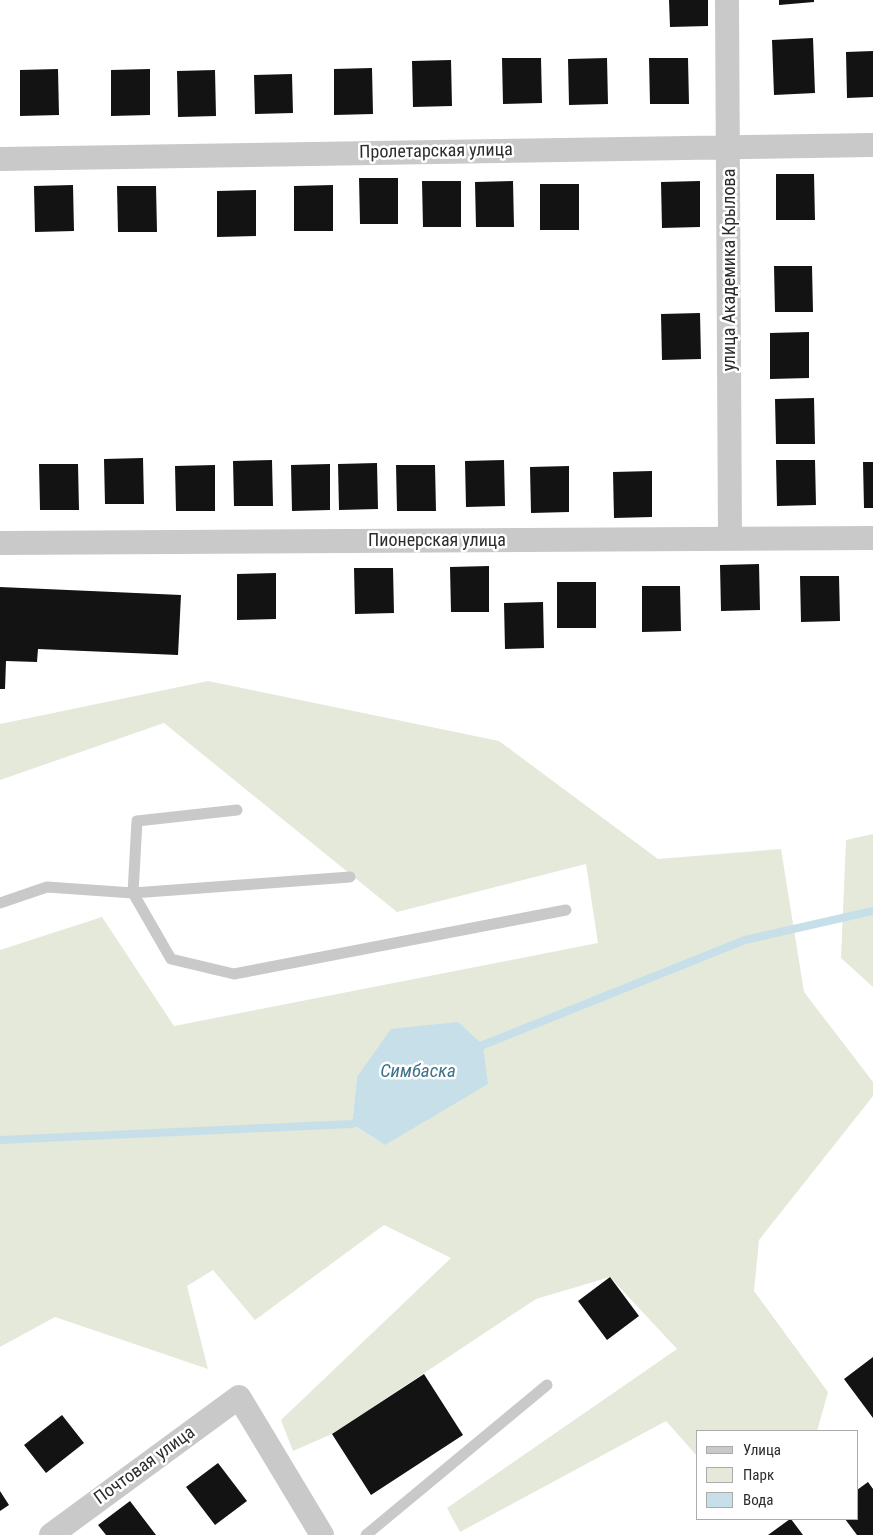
<!DOCTYPE html>
<html>
<head>
<meta charset="utf-8">
<style>
  body { margin:0 }
  #map { position:relative; width:873px; height:1535px; overflow:hidden; background:#fff; font-family:"Roboto Condensed",sans-serif }
  canvas { display:block }
  .legend { position:absolute; left:696px; top:1430px; width:162px; height:90px; box-sizing:border-box; background:#fff; border:1px solid #ababab; margin:0; padding:6px 9px; list-style:none; font-size:15px; color:#2c2c2c }
  .legend li { display:flex; align-items:center; gap:10px; height:25px }
  .legend b { width:25px; border:1px solid #ababab }
</style>
</head>
<body>
<div id="map">
<canvas width="873" height="1535"></canvas>
<ul class="legend">
<li><b style="height:6px;background:#c9c9c9"></b>Улица</li>
<li><b style="height:14px;background:#e4e9da"></b>Парк</li>
<li><b style="height:14px;background:#c7dfe9"></b>Вода</li>
</ul>
</div>
<script>
const ctx = document.querySelector('canvas').getContext('2d');
ctx.lineJoin = 'round';
function fill(path, color) {
  ctx.fillStyle = color;
  ctx.fill(path, 'evenodd');
}
function shape(rows) {
  const path = new Path2D();
  for (const r of rows) {
    path.moveTo(r[0], r[1]);
    for (let i = 2; i < r.length; i += 2) path.lineTo(r[i], r[i + 1]);
  }
  return path;
}
function strokePath(path, color, width, dash) {
  ctx.strokeStyle = color;
  ctx.lineWidth = width;
  ctx.lineCap = dash ? 'butt' : 'round';
  ctx.setLineDash(dash || []);
  ctx.stroke(path);
}
function label(font, color, halo, rows, align = 'center') {
  ctx.font = font + ' "Roboto Condensed",sans-serif';
  ctx.lineWidth = 5;
  ctx.setLineDash([]);
  ctx.textBaseline = 'middle';
  ctx.strokeStyle = halo;
  ctx.fillStyle = color;
  for (const [text, x, y, turn = 0] of rows) {
    ctx.save();
    ctx.translate(x, y);
    ctx.rotate((+turn || 0) * Math.PI / 180);
    ctx.textAlign = isNaN(turn) ? turn : align;
    if (halo) ctx.strokeText(text, 0, 0);
    ctx.fillText(text, 0, 0);
    ctx.restore();
  }
}
const green = shape([
  [208,681,499,741,658,859,781,849,804,992,873,1082,873,1096,759,1240,754,1291,828,1392,817,1431,697,1431,697,1456,666,1421,460,1532,447,1508,677,1349,610,1277,536,1299,332,1434,293,1451,281,1420,451,1258,384,1225,255,1320,213,1270,187,1286,208,1369,55,1317,0,1347,0,950,102,917,174,1026,598,943,586,864,397,912,164,723,0,780,0,724],
  [357,1077,385,1145,352,1124],
  [873,834,873,987,841,958,846,840]
]);
const water = shape([
  [458,1022,483,1045,488,1084,385,1145,352,1124,357,1077,391,1029]
]);
const stream = shape([
  [475,1050,483,1045,745,940,873,911],
  [0,1140,352,1124,360,1119]
]);
const building = shape([
  [669,0,708,0,708,26,670,27],
  [779,0,814,0,814,2,779,5],
  [813,38,815,93,774,95,772,40],
  [873,51,873,97,847,98,846,52],
  [502,58,541,58,542,103,503,104],
  [607,58,608,104,569,105,568,59],
  [649,58,688,58,689,104,650,104],
  [451,60,452,106,413,107,412,61],
  [372,68,373,114,334,115,334,69],
  [58,69,59,115,20,116,20,70],
  [150,69,150,115,111,116,111,70],
  [215,70,216,116,178,117,177,71],
  [292,74,293,113,255,114,254,75],
  [776,174,814,174,815,220,776,220],
  [359,178,398,178,398,224,360,224],
  [422,181,461,181,461,227,423,227],
  [513,181,514,227,476,227,475,182],
  [700,181,700,227,662,228,661,182],
  [540,184,579,184,579,230,540,230],
  [73,185,74,231,35,232,34,186],
  [333,185,333,231,294,231,294,186],
  [117,186,156,186,157,232,118,232],
  [256,190,256,236,217,237,217,191],
  [774,266,812,266,813,312,775,312],
  [700,313,701,359,662,360,661,314],
  [809,332,809,378,770,379,770,333],
  [814,398,815,444,776,444,775,399],
  [143,458,144,504,105,504,104,459],
  [272,460,273,506,234,506,233,461],
  [504,460,505,506,466,507,465,461],
  [776,460,815,460,816,505,777,506],
  [863,462,873,462,873,508,864,508],
  [377,463,378,509,339,510,338,464],
  [39,464,78,464,79,510,40,510],
  [330,464,330,510,292,511,291,465],
  [215,465,215,511,176,511,175,466],
  [396,465,435,465,436,511,397,511],
  [569,466,569,512,531,513,530,467],
  [652,471,652,517,614,518,613,472],
  [759,564,760,610,721,611,720,565],
  [489,566,489,612,451,612,450,567],
  [354,568,393,568,394,613,355,614],
  [276,573,276,619,237,620,237,574],
  [800,576,839,576,840,621,801,622],
  [557,582,596,582,596,628,557,628],
  [642,586,680,586,681,631,642,632],
  [0,587,181,595,178,655,38,649,37,662,6,661,5,689,0,689],
  [543,602,544,648,505,649,504,603],
  [610,1277,639,1316,607,1340,578,1301],
  [873,1357,873,1418,844,1379],
  [424,1374,463,1435,371,1495,332,1434],
  [62,1415,84,1443,46,1473,24,1445],
  [218,1463,247,1501,215,1525,186,1487],
  [868,1482,873,1489,873,1535,857,1535,845,1519,857,1519,857,1490],
  [0,1491,9,1505,0,1511],
  [130,1501,156,1535,106,1535,98,1525],
  [791,1519,803,1535,768,1535,790,1519]
]);
const lane = shape([
  [350,877,133,893,171,959,234,974,566,910],
  [0,903,47,887,133,893,137,821,237,810],
  [366,1535,547,1385]
]);
const street = shape([
  [727,0,730,539],
  [0,159,873,145],
  [0,543,873,538],
  [51,1535,239,1397,322,1535]
]);
const streetNames = [
  ["Пролетарская улица",436,152,-1],
  ["улица Академика Крылова",730,270,-90],
  ["Пионерская улица",437,541],
  ["Почтовая улица",145,1466,-36]
];
const waterNames = [
  ["Симбаска",418,1072]
];
fill(green, '#e4e9da');
fill(water, '#c7dfe9');
strokePath(stream, '#c7dfe9', 8);
fill(building, '#131313');
strokePath(lane, '#c9c9c9', 11);
strokePath(street, '#c9c9c9', 24);
label('18px', '#2c2c2c', '#fff', streetNames);
label('italic 19px', '#3f7489', '#fff', waterNames);
</script>
</body>
</html>
